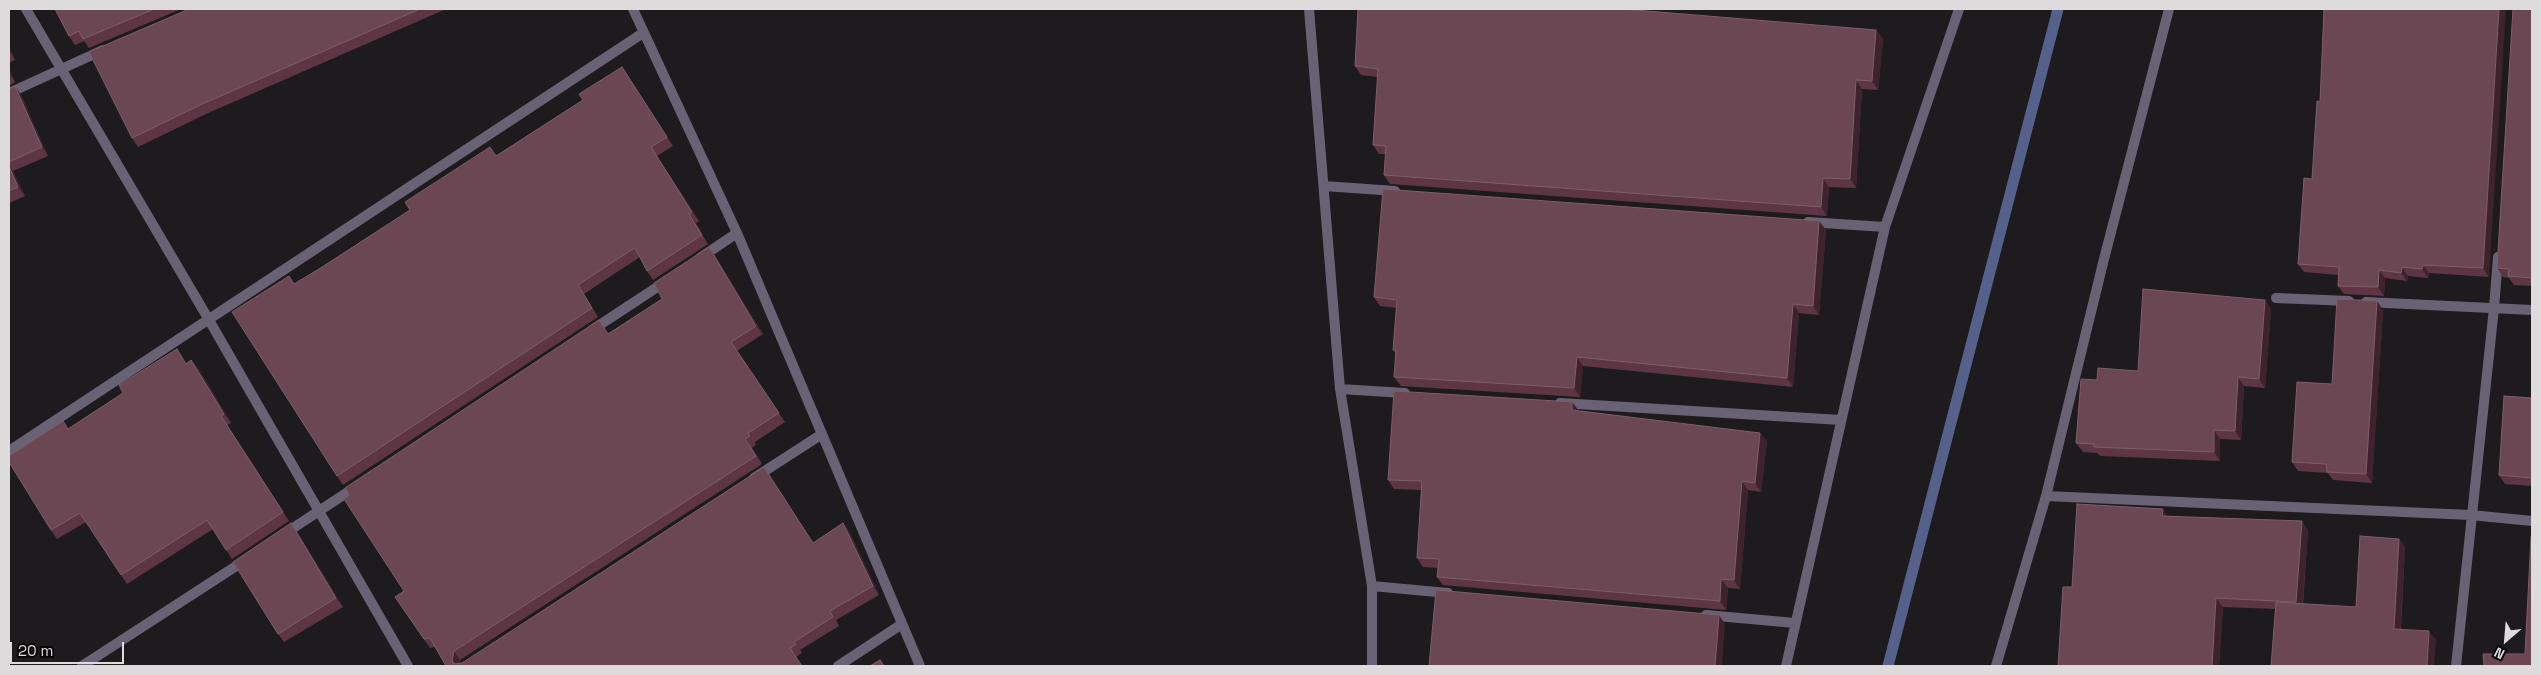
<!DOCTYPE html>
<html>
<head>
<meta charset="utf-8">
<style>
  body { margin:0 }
  #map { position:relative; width:2541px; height:675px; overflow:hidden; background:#1e1b1e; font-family:"Space Grotesk",sans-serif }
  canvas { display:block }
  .frame { position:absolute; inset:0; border:10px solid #dedbdd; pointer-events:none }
  .north { position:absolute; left:2481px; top:615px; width:50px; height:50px; -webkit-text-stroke:4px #080607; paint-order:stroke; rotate:207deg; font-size:14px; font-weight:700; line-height:20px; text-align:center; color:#dedbdd }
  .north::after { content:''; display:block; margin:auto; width:18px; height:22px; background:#dedbdd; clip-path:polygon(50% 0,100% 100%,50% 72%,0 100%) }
  .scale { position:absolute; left:10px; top:642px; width:114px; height:22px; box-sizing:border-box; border:2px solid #dedbdd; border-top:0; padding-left:6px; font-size:15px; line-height:18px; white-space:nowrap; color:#dedbdd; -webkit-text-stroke:4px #080607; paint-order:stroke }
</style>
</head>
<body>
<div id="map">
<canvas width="2541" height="675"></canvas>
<div class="frame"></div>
<div class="north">N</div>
<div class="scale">20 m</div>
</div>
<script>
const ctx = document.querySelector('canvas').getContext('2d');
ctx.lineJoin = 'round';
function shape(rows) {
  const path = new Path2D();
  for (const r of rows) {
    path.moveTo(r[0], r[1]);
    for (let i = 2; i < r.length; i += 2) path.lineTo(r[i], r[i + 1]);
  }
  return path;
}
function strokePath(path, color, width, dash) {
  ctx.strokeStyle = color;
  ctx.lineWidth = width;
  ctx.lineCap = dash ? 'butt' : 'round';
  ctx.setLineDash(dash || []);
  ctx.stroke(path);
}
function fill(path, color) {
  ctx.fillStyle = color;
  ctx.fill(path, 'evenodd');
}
const stream = shape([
  [1888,666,2058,9]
]);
const minor = shape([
  [26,9,209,320,408,666],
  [633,9,737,233,920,666],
  [1309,9,1340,389,1372,586,1372,666],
  [9,93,103,50],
  [1324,186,1395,191],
  [1808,222,1885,227],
  [700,258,737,233],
  [2276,298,2349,301],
  [2366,302,2532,310],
  [592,330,668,280],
  [1340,389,1405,393],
  [1560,403,1841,420],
  [9,451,643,33],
  [754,478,822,434],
  [2046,496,2471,515,2532,521],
  [284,534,357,486],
  [1372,586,1448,593],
  [1706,615,1795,623],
  [82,666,247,559],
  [838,666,902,624],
  [1786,666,1885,227,1959,9],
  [1996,666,2046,496,2104,259,2169,9],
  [2456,666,2494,308,2498,257]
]);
const wall = shape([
  [55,9,181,9,89,48,84,41,75,45,69,36],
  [189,9,446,9,206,114,138,147,132,138],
  [2324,9,2489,277,2429,273,2428,278,2408,276,2407,281,2385,278,2384,296,2344,294,2338,286,2339,275,2304,272,2298,264,2312,179,2320,102],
  [2532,9,2532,286,2514,285,2509,278,2503,277,2497,268],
  [1876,30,1883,39,1878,90,1862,89,1856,188,1829,187,1827,216,1390,184,1384,175,1386,154,1379,154,1373,145,1378,77,1361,75,1355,66],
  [9,47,15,60,9,63],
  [622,67,673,146,657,156,699,221,696,223,708,244,653,280,647,271,640,257,614,274,584,294,598,317,343,485,337,476,295,284,496,156,583,100],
  [9,68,15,82,9,86],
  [15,86,21,95,48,156,13,171,25,196,9,203,9,89],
  [1819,221,1826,230,1819,315,1799,313,1793,387,1583,366,1580,397,1401,386,1394,377,1396,354,1393,350,1396,308,1380,306,1374,297],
  [709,247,715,256,763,334,737,351,785,422,755,442,756,445,752,448,762,464,460,660,460,663,813,542,849,531,879,595,836,620,839,626,800,650,802,653,796,657,446,666,435,647,430,648,395,597,404,591,609,334,662,299],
  [2265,300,2271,309,2265,388,2244,386,2241,440,2220,439,2220,461,2100,456,2097,453,2083,452,2076,443,2138,371],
  [2383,310,2372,483,2333,480,2328,473,2298,471,2292,462,2332,384],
  [186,363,198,368,231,423,227,425,289,521,232,559,213,529,127,584,86,522,57,539,51,530,68,429],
  [2532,398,2532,486,2505,484,2499,475],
  [1572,402,1579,411,1767,441,1761,492,1748,490,1740,589,1728,588,1726,610,1443,585,1437,577,1438,568,1423,567,1417,558,1421,490,1394,489,1388,480],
  [2167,516,2308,530,2303,604,2356,607,2399,539,2405,547,2401,629,2436,640,2276,609,2223,607,2219,666,2058,666,2072,587],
  [297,532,343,607,284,642,278,634]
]);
const shadedWall = shape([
  [2499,9,2506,9,2489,277,2483,268],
  [1876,30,1883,39,1878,90,1872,81],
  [9,47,15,60,9,50],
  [9,68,15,82,9,73],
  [1856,80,1862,89,1856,188,1850,179],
  [15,86,21,95,48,156,42,147],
  [651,147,657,156,699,221,692,212],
  [9,165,13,171,25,196,18,187],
  [1823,178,1829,187,1827,216,1821,207],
  [689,214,696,223,708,244,702,235],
  [1819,221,1826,230,1819,315,1813,306],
  [709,247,715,256,763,334,756,326],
  [2423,265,2429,273,2428,278,2422,269],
  [2402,267,2408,276,2407,281,2401,273],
  [2379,270,2385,278,2384,296,2378,287],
  [2265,300,2271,309,2265,388,2259,379],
  [2377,301,2383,310,2372,483,2366,474],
  [1793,304,1799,313,1793,387,1787,378],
  [1577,357,1583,366,1580,397,1574,388],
  [191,360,198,368,231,423,224,414],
  [2238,377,2244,386,2241,440,2235,431],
  [1572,402,1579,411,1578,419,1572,410],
  [2214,430,2220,439,2220,461,2214,452],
  [1760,433,1767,441,1761,492,1755,483],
  [1742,481,1748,490,1740,589,1734,580],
  [2163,509,2169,518,2162,516],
  [2302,521,2308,530,2302,611,2296,602],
  [291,523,297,532,343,607,336,598],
  [843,523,849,531,879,595,873,586],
  [2399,539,2405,547,2400,637,2394,629],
  [1721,579,1728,588,1726,610,1720,601],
  [2216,598,2223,607,2219,666,2212,666],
  [1719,615,1725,624,1722,666,1715,666],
  [2429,631,2436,640,2434,666,2427,666],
  [454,651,460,660,459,666,452,661]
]);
const building = shape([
  [55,9,154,9,83,39,79,31,69,36,55,9],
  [189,9,420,9,200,105,132,138,89,52,189,9],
  [1358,9,1623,9,1876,30,1872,81,1856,80,1850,179,1823,178,1821,207,1384,175,1386,146,1373,145,1378,69,1355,66,1358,9],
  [2324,9,2499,9,2483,268,2423,265,2422,269,2402,267,2401,273,2379,270,2378,287,2338,286,2339,267,2298,264,2304,178,2312,179,2317,101,2320,102,2324,9],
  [2513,9,2532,9,2532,278,2508,276,2509,269,2497,268,2513,9],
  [622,67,667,137,651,147,692,212,689,214,702,235,647,271,635,248,608,265,578,285,592,308,337,476,232,312,289,276,294,284,319,269,410,210,405,202,490,147,496,156,583,100,579,94,622,67],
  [15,86,42,147,9,162,9,89,15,86],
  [9,166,18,187,9,191,9,166],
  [1383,189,1819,221,1813,306,1793,304,1787,378,1577,357,1574,388,1394,377,1396,350,1393,350,1397,300,1374,297,1383,189],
  [709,247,756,326,731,342,779,413,748,433,750,436,745,439,756,456,454,651,452,661,455,664,462,663,764,467,813,543,843,523,873,586,830,611,833,617,794,642,796,645,790,648,802,666,446,666,430,638,424,639,395,597,404,591,344,499,349,495,345,488,599,320,608,334,662,299,654,283,709,247],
  [2143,289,2265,300,2259,379,2238,377,2235,431,2214,430,2214,452,2094,447,2094,444,2076,443,2081,379,2097,380,2098,368,2138,371,2143,289],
  [2337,299,2377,301,2366,474,2327,472,2326,464,2292,462,2297,382,2332,384,2337,299],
  [177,349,186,364,191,360,224,414,221,416,283,512,226,550,207,520,121,575,80,513,51,530,9,462,9,456,63,421,68,429,123,393,119,385,177,349],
  [1394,391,1572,402,1572,410,1760,433,1755,483,1742,481,1734,580,1721,579,1720,601,1437,577,1439,559,1417,558,1422,481,1388,480,1394,391],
  [2504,396,2532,398,2532,478,2499,475,2504,396],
  [2077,504,2163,509,2162,516,2302,521,2296,602,2216,598,2212,666,2058,666,2063,587,2072,587,2077,504],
  [291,523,336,598,278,634,233,562,291,523],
  [2360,536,2399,539,2394,629,2429,631,2427,666,2271,666,2276,602,2356,607,2360,536],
  [2531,537,2532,537,2532,666,2484,666,2483,654,2525,654,2531,537],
  [1436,590,1719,615,1715,666,1429,666,1436,590],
  [880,660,884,666,870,666,880,660]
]);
strokePath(stream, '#55618a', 11);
strokePath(minor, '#696275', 10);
fill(wall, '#5e3543');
fill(shadedWall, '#3e232d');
fill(building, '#6b4753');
strokePath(building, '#7d5e69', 1);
</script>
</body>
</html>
